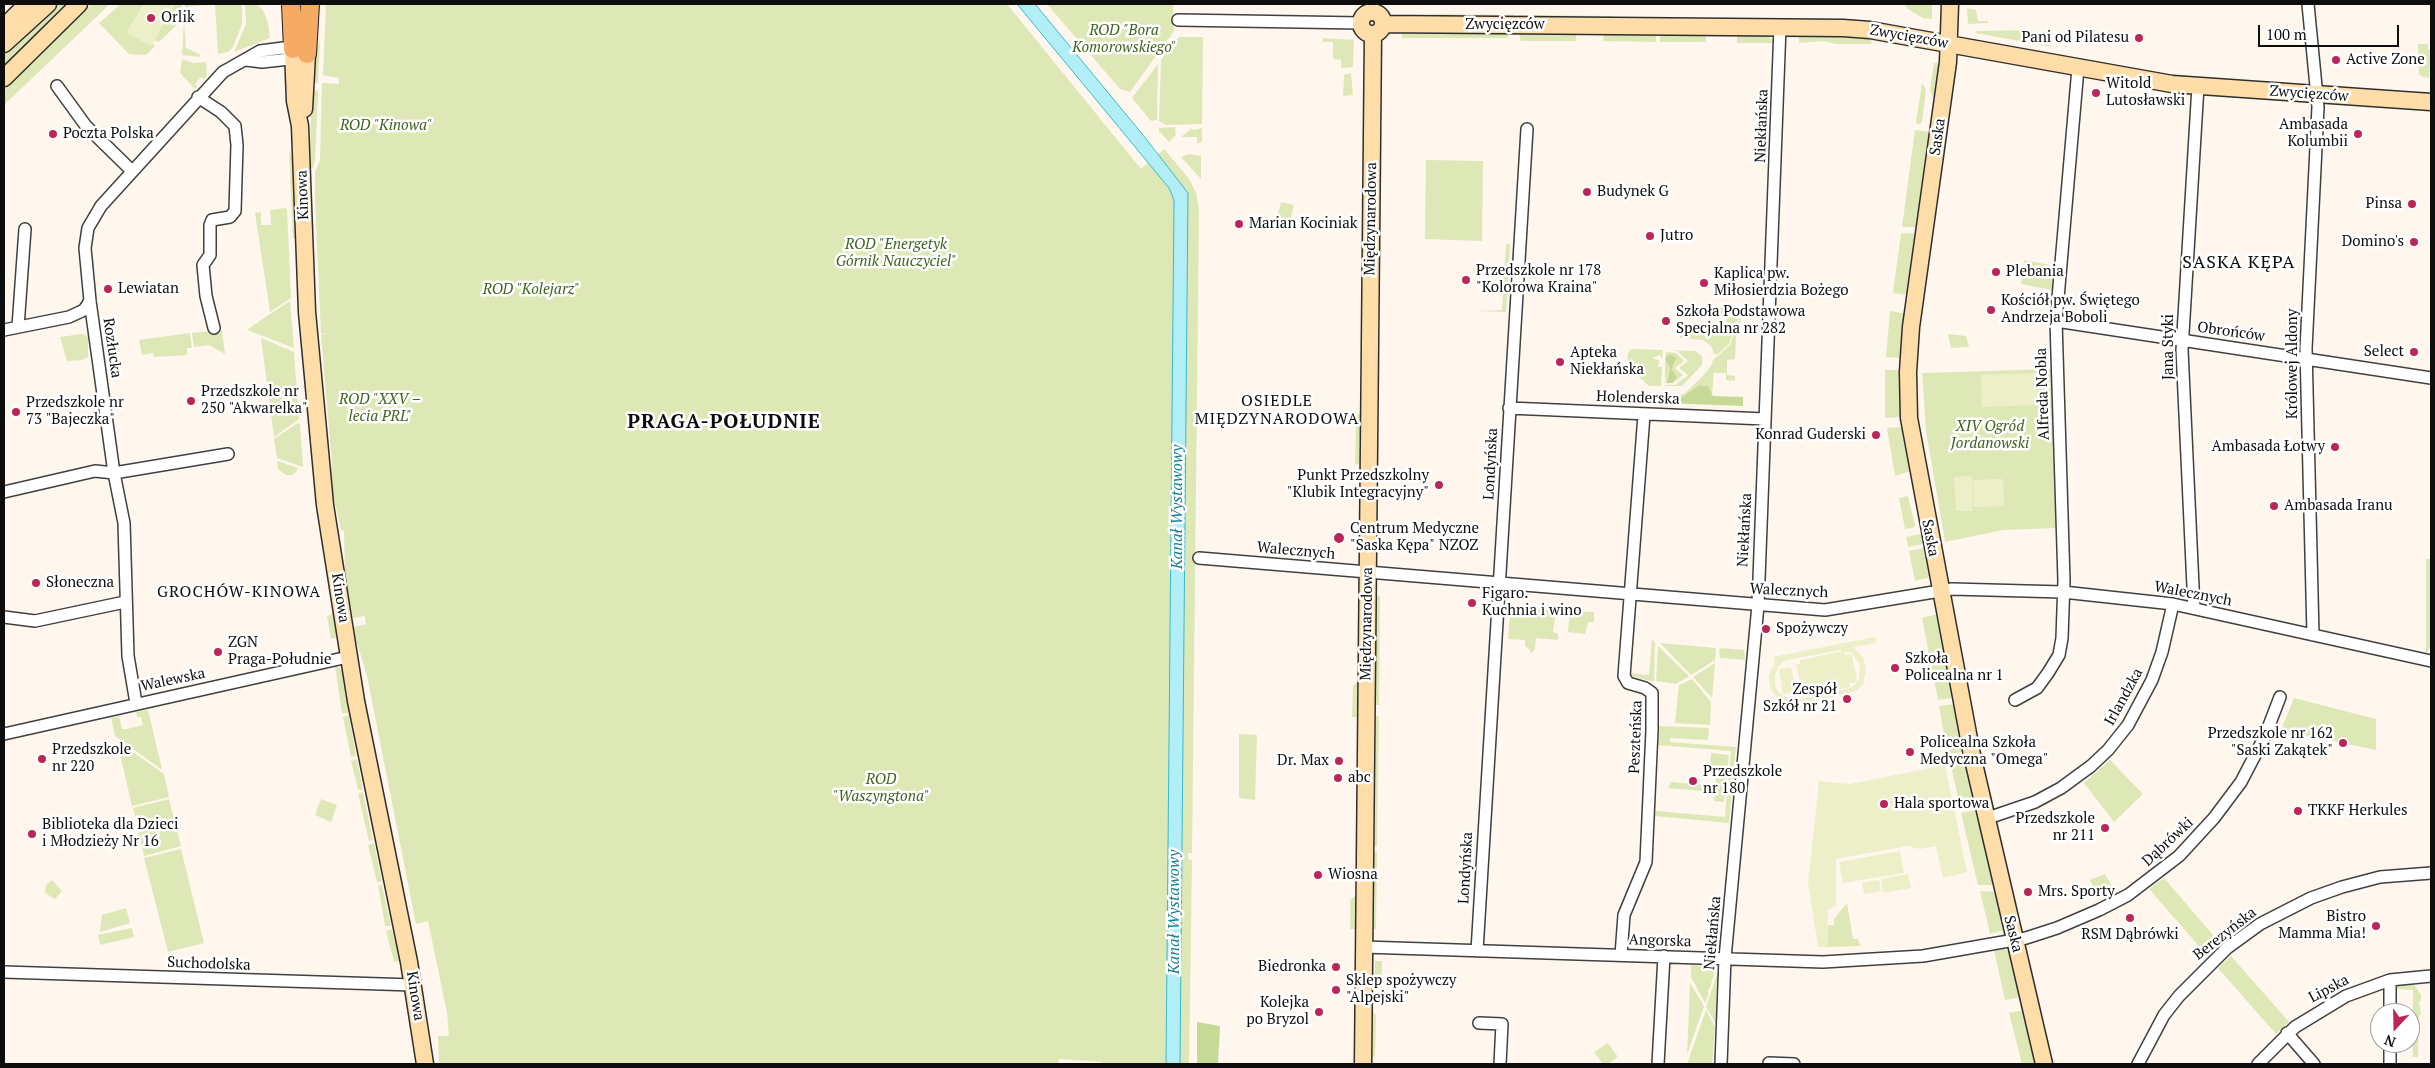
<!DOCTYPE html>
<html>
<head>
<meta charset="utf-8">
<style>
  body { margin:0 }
  #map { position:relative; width:2435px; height:1068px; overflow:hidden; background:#fff6ed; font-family:"PT Serif",serif }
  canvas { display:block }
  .frame { position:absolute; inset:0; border:5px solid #0d0d0d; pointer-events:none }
  .north { position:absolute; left:2370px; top:1003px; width:50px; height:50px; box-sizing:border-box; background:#fff; border:1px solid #9e9e9e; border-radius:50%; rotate:201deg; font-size:14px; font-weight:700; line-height:20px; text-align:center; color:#0d0d0d }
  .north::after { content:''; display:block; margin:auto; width:18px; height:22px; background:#ba2757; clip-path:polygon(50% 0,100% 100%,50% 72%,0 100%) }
  .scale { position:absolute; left:2258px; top:25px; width:141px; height:22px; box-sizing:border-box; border:2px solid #0d0d0d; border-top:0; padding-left:6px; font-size:15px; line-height:18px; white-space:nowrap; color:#0d0d0d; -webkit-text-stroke:4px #fff; paint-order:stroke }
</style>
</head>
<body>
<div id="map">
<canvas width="2435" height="1068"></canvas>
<div class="frame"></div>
<div class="north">N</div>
<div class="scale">100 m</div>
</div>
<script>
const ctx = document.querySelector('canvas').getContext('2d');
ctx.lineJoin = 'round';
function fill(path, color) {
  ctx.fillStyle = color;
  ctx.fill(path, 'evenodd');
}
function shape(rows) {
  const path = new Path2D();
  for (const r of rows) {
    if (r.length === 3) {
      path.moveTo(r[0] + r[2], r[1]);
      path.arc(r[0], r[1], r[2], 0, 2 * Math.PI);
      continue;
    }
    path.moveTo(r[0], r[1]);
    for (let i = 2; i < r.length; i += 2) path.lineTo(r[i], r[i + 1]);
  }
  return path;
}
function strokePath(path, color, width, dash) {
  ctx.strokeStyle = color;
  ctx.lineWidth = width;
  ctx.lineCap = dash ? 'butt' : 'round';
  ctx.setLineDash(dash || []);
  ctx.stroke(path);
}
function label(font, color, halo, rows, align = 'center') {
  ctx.font = font + ' "PT Serif",serif';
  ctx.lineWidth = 5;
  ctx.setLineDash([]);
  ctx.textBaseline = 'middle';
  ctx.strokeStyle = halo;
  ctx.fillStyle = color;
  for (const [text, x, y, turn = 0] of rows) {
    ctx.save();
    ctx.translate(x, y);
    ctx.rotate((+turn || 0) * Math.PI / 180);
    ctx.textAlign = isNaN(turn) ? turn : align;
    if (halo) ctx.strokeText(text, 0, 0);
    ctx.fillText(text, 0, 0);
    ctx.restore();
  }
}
const green = shape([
  [57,4,68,4,4,66,4,52],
  [92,4,110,4,4,105,4,90],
  [121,4,144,4,127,32,151,46,152,43,155,46,146,55,129,54,99,23],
  [175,4,182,4,181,21,159,42,154,40],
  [185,4,242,4,242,24,233,47,228,52,218,54,215,4,185,7],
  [245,4,257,4,263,10,268,23,270,38,234,52,246,24],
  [326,4,1007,4,1141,169,1164,149,1190,180,1196,193,1199,210,1192,853,1188,853,1188,859,1192,860,1189,1064,1100,1064,1103,1062,1059,1059,1058,1064,439,1064,438,1036,449,1036,447,1013,428,921,416,924,413,909,367,676,355,636,354,627,366,624,365,616,353,618,345,576,344,531,341,530,330,481,332,462,321,335,328,333,321,334,315,202,315,172,320,160,322,83,339,84,339,78,323,75],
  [1047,4,1173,4,1174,31,1130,92,1120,89],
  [1904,4,1932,4,1932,19,1923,18,1908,9],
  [1967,8,1976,10,1978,21,1988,21,1988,23,1968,24],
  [1431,14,1514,15,1514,18,1438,16],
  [1519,15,1614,16,1611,19,1519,18],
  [184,22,186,48,201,55,199,57,182,55],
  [2031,30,2052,47,1975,33,1977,31],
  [1402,32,1508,33,1508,38,1402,38],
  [1519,33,1576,33,1576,41,1521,41],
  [1604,34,1656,34,1656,42,1603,41],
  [1660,34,1706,34,1706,42,1660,42],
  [1737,35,1769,36,1775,43,1737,43],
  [1799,36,1872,38,1871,44,1836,44,1824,41,1799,43],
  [1179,37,1203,37,1202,124,1166,125,1159,121,1161,60],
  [1323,38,1354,40,1353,67,1341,68,1341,60,1333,59,1333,42,1323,42],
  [320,40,318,83,313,84,314,56],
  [2418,44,2428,44,2428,49,2431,51,2429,78,2422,77,2419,74],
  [182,59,193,63,206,62,207,76,204,79,201,77,195,84,197,87,195,89,180,73],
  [1934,63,1941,64,1936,97,1933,97,1930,90],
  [1158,64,1157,120,1151,121,1132,98],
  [1351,73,1353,95,1343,96,1344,75],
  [1922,83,1926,90,1922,122,1920,124,1916,123],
  [312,90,318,91,315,161,313,168,311,168,310,140],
  [1175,127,1176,135,1169,142,1159,131,1159,128],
  [1192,128,1193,130,1202,128,1202,142,1197,143,1197,137,1181,137],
  [1915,130,1930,132,1919,227,1902,227],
  [289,149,294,164,298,238,293,239],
  [1189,154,1201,156,1201,179,1181,157],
  [1426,160,1483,161,1482,241,1425,239],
  [1281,202,1294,205,1289,225,1276,221],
  [285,208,287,209,291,298,270,312,255,213,261,212,261,225,271,225,270,210],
  [1901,233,1916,234,1908,295,1893,293],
  [1506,244,1510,244,1506,312,1475,311,1502,310],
  [2024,260,2050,265,2053,267,2052,290,2021,284],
  [290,301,294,348,247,330,261,320],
  [1729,306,1739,307,1741,312,1729,344,1718,354,1714,354,1711,346,1703,340,1680,338,1680,330,1721,330,1721,328,1726,328,1727,315,1715,312,1715,307,1728,308],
  [1890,311,1907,314,1900,358,1886,357],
  [1741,315,1740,328,1736,336,1735,359,1727,360,1727,375,1735,376,1735,381,1726,380,1726,373,1714,373,1712,394,1708,386,1699,385,1681,398,1664,400,1666,398,1684,394,1703,376,1711,366,1713,360,1730,345],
  [222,330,225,354,209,345,194,347,192,333],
  [190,333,192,348,187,348,187,355,154,357,153,353,142,355,139,340],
  [82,334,88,337,88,357,82,360,67,361,60,337],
  [1948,334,1966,336,1969,347,1951,348],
  [261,338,294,352,299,419,274,437],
  [1632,349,1663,350,1662,359,1660,355,1652,358,1659,360,1658,367,1662,367,1661,386,1649,386,1638,376,1627,362,1628,353],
  [1666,350,1695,351,1702,356,1702,365,1682,386,1665,386,1665,385,1675,385,1688,375,1679,368,1688,361,1677,351],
  [1666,352,1676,353,1684,361,1675,368,1683,375,1674,383,1677,377,1672,369,1674,364,1665,359,1670,369,1665,383,1665,359],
  [2051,369,2056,528,2003,530,1945,542,1926,431,1922,373],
  [1885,370,1900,370,1902,373,1902,415,1900,417,1885,418],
  [1362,411,1361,464,1355,464,1356,416],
  [298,423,300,424,303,467,277,458,274,439],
  [1901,427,1911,471,1895,476,1887,428],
  [277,461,298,468,296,472,293,475,286,475,278,469],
  [1908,496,1915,525,1915,527,1905,529,1899,498],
  [1921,534,1924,542,1923,544,1908,547,1906,537],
  [1924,548,1926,549,1931,577,1915,581,1909,551],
  [2426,559,2430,559,2431,578,2431,646,2426,654],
  [1376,595,1380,596,1379,705,1375,705],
  [1511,606,1556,610,1553,632,1558,634,1558,640,1536,638,1535,649,1531,654,1530,650,1525,646,1525,640,1508,639],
  [1570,611,1594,612,1594,622,1588,622,1585,634,1568,632],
  [333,614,337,620,340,637,331,639,327,616],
  [1938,614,1954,695,1952,698,1938,700,1922,618],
  [1652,639,1655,642,1654,682,1632,676,1630,673,1649,675],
  [1660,643,1716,648,1715,660,1691,675],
  [1658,646,1688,675,1688,677,1676,684,1656,681],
  [1721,648,1744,650,1745,660,1720,658,1719,650],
  [1715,663,1712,698,1693,677],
  [335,666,345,672,348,687,345,691,349,713,342,713],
  [1692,679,1711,702,1710,725,1675,723,1679,685],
  [1359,680,1358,717,1352,717,1353,686],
  [2294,698,2376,719,2376,750,2281,730],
  [1953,704,1955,705,1965,751,1948,756,1939,706],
  [148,710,162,769,161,769,115,736,114,731,111,718,119,716,122,729,127,729,143,725,141,717,137,717,136,712],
  [349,715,356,756,351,757,343,717],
  [1375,716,1379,716,1377,847,1373,845],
  [1659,726,1709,728,1708,740,1670,738,1670,742,1736,747,1729,823,1655,816,1656,811,1725,817,1731,751,1658,745],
  [1239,734,1257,735,1255,800,1239,798],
  [117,741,164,774,169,797,132,806],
  [1711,753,1729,755,1724,802,1714,801,1715,792,1668,788,1671,782,1715,786,1717,772,1710,769],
  [357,759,363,790,358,790,351,761],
  [1964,759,1974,802,1960,806,1950,762],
  [2110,760,2143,794,2114,822,2084,783],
  [363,792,373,840,369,841,358,794],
  [169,799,181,846,144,856,133,808],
  [321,799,337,805,331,822,315,815],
  [1975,810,1977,812,1993,885,1978,885,1961,813],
  [374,843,382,882,377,882,368,845],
  [181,849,204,943,168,952,144,858],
  [1377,852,1376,929,1372,929,1372,854],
  [2105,874,2114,890,2099,899,2090,880],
  [2164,878,2219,942,2206,954,2149,889],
  [52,880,62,891,55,899,45,893,46,885],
  [378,885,382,885,391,926,385,926],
  [1980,891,1996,892,2005,930,1990,934],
  [1356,895,1356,929,1350,929,1350,900],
  [1847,903,1853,939,1858,939,1860,946,1827,947,1828,925,1834,925,1834,919],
  [126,908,130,923,100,932,102,915],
  [132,928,134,937,100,945,98,935],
  [392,929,394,937,398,939,403,960,394,962,386,931],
  [2005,949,2010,953,2021,997,2005,1000,1994,950],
  [2231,956,2289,1022,2276,1034,2218,968],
  [1375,961,1382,961,1382,990,1375,989],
  [1691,965,1716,967,1710,988,1707,992,1709,993,1705,1003,1691,977],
  [1718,971,1719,971,1716,1024,1706,1007],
  [1690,983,1704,1006,1687,1055],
  [2414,984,2421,995,2421,1001,2419,1001,2421,1015,2419,1015,2418,1057,2413,1057,2413,990,2396,989,2398,986],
  [1372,1010,1376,1015,1375,1057,1371,1056],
  [1706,1010,1715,1027,1712,1064,1687,1064],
  [2024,1010,2036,1061,2035,1064,2022,1064,2009,1013],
  [1608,1043,1618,1057,1608,1064,1603,1064,1594,1052]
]);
const forest = shape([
  [1670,354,1676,358,1672,369,1677,377,1673,383,1666,383,1670,369,1665,359],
  [1699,385,1708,386,1713,396,1743,397,1743,406,1665,403,1664,400,1681,398],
  [1197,1022,1220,1026,1218,1064,1197,1064]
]);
const pitch = shape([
  [144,4,175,4,151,46,127,32],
  [2037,373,2037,405,1982,407,1981,375],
  [1972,476,1973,511,1956,511,1954,477],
  [2003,479,2004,506,1974,507,1973,480],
  [1875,637,1876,643,1853,647,1863,657,1866,669,1863,684,1856,691,1770,712,1769,707,1788,704,1777,698,1770,688,1769,674,1775,663,1773,657],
  [1839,650,1852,653,1860,665,1859,680,1851,688,1797,700,1787,698,1778,692,1775,685,1775,675,1778,667,1784,661],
  [1844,651,1845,655,1852,654,1857,682,1849,683,1850,687,1805,696,1804,692,1802,692,1796,664,1800,664,1800,660],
  [1791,667,1796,692,1783,694,1779,669],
  [1945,765,1967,872,1943,878,1936,846,1920,849,1907,846,1836,859,1836,906,1828,910,1827,947,1818,947,1808,883,1819,781,1850,784],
  [1900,851,1904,873,1843,883,1839,862],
  [1908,874,1911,888,1883,893,1881,879],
  [1879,880,1881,891,1864,894,1862,883]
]);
const water = shape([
  [1017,4,1035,4,1143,135,1188,193,1180,1064,1166,1064,1174,200,1169,188,1017,4]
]);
const street = shape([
  [2308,4,2318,107,2306,349,2313,635],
  [1178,20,1361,23],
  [246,60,262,62,299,58],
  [57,86,86,126,132,171],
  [198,97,221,112,235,126,237,145,235,211,230,217,212,220,210,225,210,255,203,265,206,296,214,328],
  [2056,321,2431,378],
  [18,327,25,229],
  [4,330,69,317,84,310,90,301],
  [1509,408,1765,419],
  [4,492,95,471,114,473,228,454],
  [1199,558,1825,610,1952,589,2063,592,2173,604,2431,661],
  [2194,608,2182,350,2198,86],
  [4,617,35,621,125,602],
  [2015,700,2037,688,2048,673,2059,655,2062,638,2064,581,2056,321,2078,68],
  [136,703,128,656,124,523,114,473,90,301,85,248,88,228,101,206,223,72,260,51,283,48,299,51],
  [4,734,348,657],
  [1985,819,2035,802,2061,788,2091,766,2108,750,2128,725,2152,680,2162,652,2173,604],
  [1364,947,1823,962,1923,956,2026,938,2057,928,2099,910,2128,895,2179,856,2214,818,2241,782,2265,736,2280,697],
  [1477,951,1527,129],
  [1621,955,1624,915,1646,862,1652,730,1652,693,1645,688,1628,683,1624,676,1644,415],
  [4,972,413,985],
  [2390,980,2390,1013],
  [1479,1023,1502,1024,1500,1064],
  [2287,1033,2314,1064],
  [2390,1043,2390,1064],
  [1769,1063,1794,1064],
  [1658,1064,1664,956],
  [1721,1064,1725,958,1758,605,1780,27],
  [2138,1064,2164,1015,2179,996,2227,948,2260,924,2311,898,2342,887,2380,877,2431,873],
  [2258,1064,2295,1027,2346,996,2390,980,2431,976]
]);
const secondary = shape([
  [1950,4,1948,62,1911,327,1908,372,1909,418,1972,755,2044,1064],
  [1372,23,11],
  [1383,24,1843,28,1870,30,2172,84,2431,102],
  [4,27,27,4],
  [4,44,48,4],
  [293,49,295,101,300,126,307,312,325,505,356,701,409,962,425,1064],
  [4,78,79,4],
  [304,109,307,54],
  [1363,1064,1373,34]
]);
const primary = shape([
  [291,4,293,49],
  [307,54,310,4]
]);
const markers = [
  [151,18,5,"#ba2757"],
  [2139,38,5,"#ba2757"],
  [2336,60,5,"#ba2757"],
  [2096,93,5,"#ba2757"],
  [53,134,5,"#ba2757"],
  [2358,134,5,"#ba2757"],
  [1587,192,5,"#ba2757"],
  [2412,204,5,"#ba2757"],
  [1239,224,5,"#ba2757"],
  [1650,236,5,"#ba2757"],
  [2414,242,5,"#ba2757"],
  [1996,272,5,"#ba2757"],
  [1466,280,5,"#ba2757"],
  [1704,283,5,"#ba2757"],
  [108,289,5,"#ba2757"],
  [1991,310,5,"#ba2757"],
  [1666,321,5,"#ba2757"],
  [2414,352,5,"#ba2757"],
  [1560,362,5,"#ba2757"],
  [191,401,5,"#ba2757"],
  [16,412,5,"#ba2757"],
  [1876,435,5,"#ba2757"],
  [2335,447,5,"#ba2757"],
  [1439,485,5,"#ba2757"],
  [2274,506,5,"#ba2757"],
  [1339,538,6,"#ba2757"],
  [36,583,5,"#ba2757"],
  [1472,603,5,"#ba2757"],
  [1766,629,5,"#ba2757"],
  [218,652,5,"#ba2757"],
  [1895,668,5,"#ba2757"],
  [1847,699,5,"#ba2757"],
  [2343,743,5,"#ba2757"],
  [1910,752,5,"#ba2757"],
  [42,759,5,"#ba2757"],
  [1339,761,5,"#ba2757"],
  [1338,778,5,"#ba2757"],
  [1693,781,5,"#ba2757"],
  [1884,804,5,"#ba2757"],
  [2298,811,5,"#ba2757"],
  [2105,828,5,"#ba2757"],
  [32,834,5,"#ba2757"],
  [1318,875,5,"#ba2757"],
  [2028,892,5,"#ba2757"],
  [2130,918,5,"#ba2757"],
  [2376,926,5,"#ba2757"],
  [1336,967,5,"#ba2757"],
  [1336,990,5,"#ba2757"],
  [1319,1012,5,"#ba2757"]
];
const poiNames = [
  ["Orlik",161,18],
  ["Pani od Pilatesu",2129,38,"right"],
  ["Active Zone",2346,60],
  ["Witold",2106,84],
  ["Lutosławski",2106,101],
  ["Ambasada",2348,125,"right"],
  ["Kolumbii",2348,142,"right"],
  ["Poczta Polska",63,134],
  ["Budynek G",1597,192],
  ["Pinsa",2402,204,"right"],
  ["Marian Kociniak",1249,224],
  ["Jutro",1660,236],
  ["Domino's",2404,242,"right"],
  ["Przedszkole nr 178",1476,271],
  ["\"Kolorowa Kraina\"",1476,288],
  ["Plebania",2006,272],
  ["Kaplica pw.",1714,274],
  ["Miłosierdzia Bożego",1714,291],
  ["Lewiatan",118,289],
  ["Kościół pw. Świętego",2001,301],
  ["Andrzeja Boboli",2001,318],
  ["Szkoła Podstawowa",1676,312],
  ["Specjalna nr 282",1676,329],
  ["Select",2404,352,"right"],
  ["Apteka",1570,353],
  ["Niekłańska",1570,370],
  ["Przedszkole nr",201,392],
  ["250 \"Akwarelka\"",201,409],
  ["Przedszkole nr",26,403],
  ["73 \"Bajeczka\"",26,420],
  ["Konrad Guderski",1866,435,"right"],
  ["Ambasada Łotwy",2325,447,"right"],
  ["Punkt Przedszkolny",1429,476,"right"],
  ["\"Klubik Integracyjny\"",1429,493,"right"],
  ["Ambasada Iranu",2284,506],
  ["Centrum Medyczne",1350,529],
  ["\"Saska Kępa\" NZOZ",1350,546],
  ["Słoneczna",46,583],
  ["Figaro.",1482,594],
  ["Kuchnia i wino",1482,611],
  ["Spożywczy",1776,629],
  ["ZGN",228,643],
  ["Praga-Południe",228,660],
  ["Szkoła",1905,659],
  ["Policealna nr 1",1905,676],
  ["Zespół",1837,690,"right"],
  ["Szkół nr 21",1837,707,"right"],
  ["Przedszkole nr 162",2333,734,"right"],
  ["\"Saski Zakątek\"",2333,751,"right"],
  ["Policealna Szkoła",1920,743],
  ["Medyczna \"Omega\"",1920,760],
  ["Przedszkole",52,750],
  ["nr 220",52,767],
  ["Dr. Max",1329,761,"right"],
  ["Przedszkole",1703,772],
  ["nr 180",1703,789],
  ["abc",1348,778],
  ["Hala sportowa",1894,804],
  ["TKKF Herkules",2308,811],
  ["Przedszkole",2095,819,"right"],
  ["nr 211",2095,836,"right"],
  ["Biblioteka dla Dzieci",42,825],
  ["i Młodzieży Nr 16",42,842],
  ["Wiosna",1328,875],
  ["Mrs. Sporty",2038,892],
  ["Bistro",2366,917,"right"],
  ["Mamma Mia!",2366,934,"right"],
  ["RSM Dąbrówki",2130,935,"center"],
  ["Biedronka",1326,967,"right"],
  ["Sklep spożywczy",1346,981],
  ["\"Alpejski\"",1346,998],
  ["Kolejka",1309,1003,"right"],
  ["po Bryzol",1309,1020,"right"]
];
const streetNames = [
  ["Zwycięzców",1505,25],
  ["Zwycięzców",1909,37,10],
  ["Zwycięzców",2309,94,4],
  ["Niekłańska",1762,126,-88],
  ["Saska",1938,137,-82],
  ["Kinowa",303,195,-92],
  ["Międzynarodowa",1371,219,-89],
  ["Obrońców",2231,332,8],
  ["Jana Styki",2169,347,-90],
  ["Rozłucka",112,348,82],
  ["Królowej Aldony",2293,364,-90],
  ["Alfreda Nobla",2043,394,-92],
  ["Holenderska",1638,398,2],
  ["Londyńska",1491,464,-87],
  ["Niekłańska",1745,530,-87],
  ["Saska",1930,538,79],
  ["Walecznych",1296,551,5],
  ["Walecznych",1789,591,3],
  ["Walecznych",2193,594,11],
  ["Kinowa",340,598,81],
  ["Międzynarodowa",1367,624,-89],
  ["Walewska",173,680,-12],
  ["Irlandzka",2124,697,-61],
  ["Peszteńska",1636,737,-88],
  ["Dąbrówki",2168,842,-43],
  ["Londyńska",1466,868,-87],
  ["Niekłańska",1713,933,-85],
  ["Saska",2013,934,76],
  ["Berezyńska",2225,934,-38],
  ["Angorska",1660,941,2],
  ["Suchodolska",209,964,2],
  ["Lipska",2329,989,-28],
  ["Kinowa",415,996,81]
];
const parkNames = [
  ["ROD \"Bora",1124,31],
  ["Komorowskiego\"",1124,48],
  ["ROD \"Kinowa\"",386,126],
  ["ROD \"Energetyk",896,245],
  ["Górnik Nauczyciel\"",896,262],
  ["ROD \"Kolejarz\"",531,290],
  ["ROD \"XXV –",380,400],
  ["lecia PRL\"",380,417],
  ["XIV Ogród",1990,427],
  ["Jordanowski",1990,444],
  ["ROD",881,780],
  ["\"Waszyngtona\"",881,797]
];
const neighbourhoodNames = [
  ["OSIEDLE",1277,401],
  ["MIĘDZYNARODOWA",1277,419],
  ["GROCHÓW-KINOWA",239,592]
];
const waterNames = [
  ["Kanał Wystawowy",1177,507,-90],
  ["Kanał Wystawowy",1174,912,-90]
];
const quarterNames = [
  ["SASKA KĘPA",2239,263]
];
const districtNames = [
  ["PRAGA-POŁUDNIE",724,422]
];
fill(green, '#dee8b7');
fill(forest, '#c7d997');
fill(pitch, '#edefc9');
fill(water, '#b2eef5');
strokePath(water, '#3ab9cb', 1);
strokePath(street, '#404040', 14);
strokePath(secondary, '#2f2f2f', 19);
strokePath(primary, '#1e1e1e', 20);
strokePath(street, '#fff', 11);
strokePath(secondary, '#fedda9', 16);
strokePath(primary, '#f6ab65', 18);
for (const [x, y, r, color] of markers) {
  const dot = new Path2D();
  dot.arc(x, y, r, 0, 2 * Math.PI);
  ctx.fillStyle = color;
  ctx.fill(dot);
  strokePath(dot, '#fff', 2);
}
label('15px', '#0d0d0d', '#fff', poiNames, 'left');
label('15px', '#0d0d0d', '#fff', streetNames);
label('italic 15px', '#3f631e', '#fff', parkNames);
ctx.letterSpacing = '1px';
label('16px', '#0d0d0d', '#fff', neighbourhoodNames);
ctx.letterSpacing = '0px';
label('italic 16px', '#188195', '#fff', waterNames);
ctx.letterSpacing = '1px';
label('18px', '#0d0d0d', '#fff', quarterNames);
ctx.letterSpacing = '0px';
ctx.letterSpacing = '1px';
label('bold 20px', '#0d0d0d', '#fff', districtNames);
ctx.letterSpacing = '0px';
</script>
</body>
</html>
